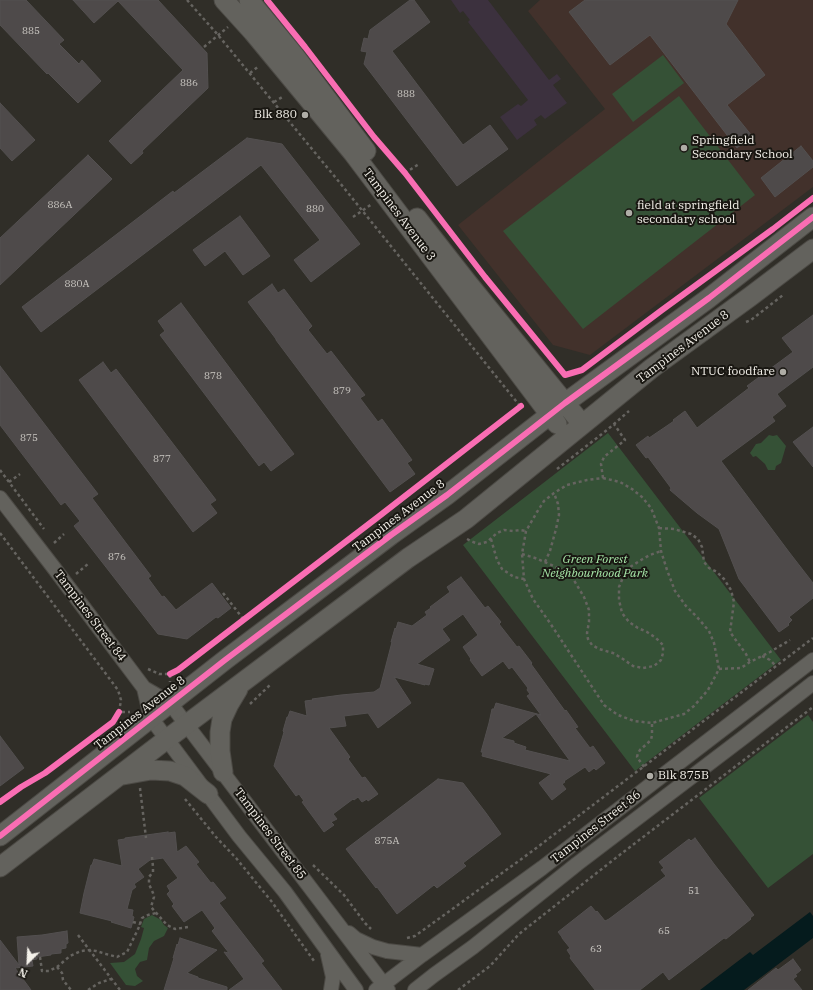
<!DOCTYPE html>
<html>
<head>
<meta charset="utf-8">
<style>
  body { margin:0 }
  #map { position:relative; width:813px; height:990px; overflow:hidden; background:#302e28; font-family:"IBM Plex Serif",serif }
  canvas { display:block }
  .north { position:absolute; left:8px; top:942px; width:40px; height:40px; -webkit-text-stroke:3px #191712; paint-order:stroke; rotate:204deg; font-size:11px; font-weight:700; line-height:16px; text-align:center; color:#f4f1ea }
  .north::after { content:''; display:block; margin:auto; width:14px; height:18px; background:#f4f1ea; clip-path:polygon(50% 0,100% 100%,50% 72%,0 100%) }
</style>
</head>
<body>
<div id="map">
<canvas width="813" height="990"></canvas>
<div class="north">N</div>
</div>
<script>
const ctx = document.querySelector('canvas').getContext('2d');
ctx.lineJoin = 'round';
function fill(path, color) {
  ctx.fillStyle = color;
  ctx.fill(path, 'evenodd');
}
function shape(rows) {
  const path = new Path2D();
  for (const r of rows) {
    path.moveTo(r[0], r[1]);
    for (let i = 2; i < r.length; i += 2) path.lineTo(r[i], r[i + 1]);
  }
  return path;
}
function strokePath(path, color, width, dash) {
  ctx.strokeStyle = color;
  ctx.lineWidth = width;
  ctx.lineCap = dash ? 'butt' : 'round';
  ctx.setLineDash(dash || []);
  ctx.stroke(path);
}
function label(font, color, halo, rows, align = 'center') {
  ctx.font = font + ' "IBM Plex Serif",serif';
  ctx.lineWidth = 4;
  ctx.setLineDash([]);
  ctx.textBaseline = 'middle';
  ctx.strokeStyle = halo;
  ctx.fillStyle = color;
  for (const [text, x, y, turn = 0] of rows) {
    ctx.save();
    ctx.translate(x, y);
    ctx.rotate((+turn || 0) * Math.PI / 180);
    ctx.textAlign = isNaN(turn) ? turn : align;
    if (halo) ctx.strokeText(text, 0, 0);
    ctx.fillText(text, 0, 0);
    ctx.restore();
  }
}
const commercial = shape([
  [451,0,488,0,549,80,557,74,561,79,553,85,567,103,545,119,541,115,534,120,537,125,517,140,500,117,518,104,521,106,528,100,468,22,470,20,463,11,460,13]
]);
const education = shape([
  [540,0,813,0,813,187,590,355,553,345,458,225,605,109,528,11]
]);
const green = shape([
  [663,55,684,83,633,122,612,94],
  [679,96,755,195,583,329,503,231],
  [608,433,781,660,635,771,463,545],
  [769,435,773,436,777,435,786,446,781,463,776,466,775,470,768,470,765,464,756,456,753,457,750,453,756,444,761,443],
  [808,715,813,722,813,854,768,888,699,798],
  [152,915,161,920,164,925,168,928,164,936,154,941,149,948,147,960,140,962,135,969,137,976,143,981,135,986,126,985,110,963,124,962,135,954,141,939,144,928,141,927,144,919]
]);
const water = shape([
  [810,912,813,916,813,938,744,990,700,990,750,952,753,955]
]);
const building = shape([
  [0,0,26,0,64,40,59,44,79,64,82,60,101,81,78,103,48,73,47,74,0,25,0,0],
  [73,0,158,0,207,53,208,88,142,151,143,153,131,164,109,141,183,70,118,1,94,23,73,0],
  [410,0,414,0,430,22,392,51,463,145,490,125,508,149,457,186,364,64,367,52,361,51,364,38,368,39,370,30,410,0],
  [585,0,738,0,726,24,765,75,727,105,752,136,737,148,650,35,610,65,569,12,585,0],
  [0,103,35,140,12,161,0,148,0,103],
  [247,138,282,144,360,244,311,282,294,260,320,240,261,165,41,332,22,307,173,191,174,193,247,138],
  [801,146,813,161,813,167,775,197,761,178,801,146],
  [88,155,112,179,0,285,0,238,88,155],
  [240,216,270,256,243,275,225,251,205,266,193,250,240,216],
  [272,284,278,293,284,289,312,326,308,330,327,354,331,351,365,395,360,398,378,422,382,419,412,460,407,463,415,474,390,492,276,340,276,339,248,302,272,284],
  [181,303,294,454,271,471,264,462,259,466,160,335,165,331,158,321,181,303],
  [813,315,813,367,777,394,786,406,772,417,775,421,721,461,789,552,813,583,813,598,789,617,792,620,788,624,789,625,779,632,739,579,719,529,697,513,670,490,671,488,648,457,646,458,636,445,648,436,649,438,674,421,673,420,685,411,697,428,749,388,747,386,793,352,782,338,813,315],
  [103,362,111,373,116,369,216,500,210,504,217,513,193,532,79,380,103,362],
  [0,366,98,494,92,498,151,576,148,578,162,597,164,596,176,610,212,583,231,608,218,618,216,617,187,639,158,634,74,526,80,521,65,502,61,505,0,425,0,366],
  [813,427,813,467,793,442,813,427],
  [461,577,485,608,488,606,501,622,499,624,517,647,519,646,532,663,531,664,565,711,566,710,578,727,575,728,590,748,593,746,605,763,596,770,594,768,589,772,585,767,564,781,565,782,562,784,566,789,552,800,539,783,551,774,482,756,483,752,481,752,489,723,492,709,494,709,496,703,541,715,527,696,530,694,527,690,528,688,512,667,509,669,503,661,482,676,470,660,471,659,463,647,478,635,463,614,442,629,450,640,417,664,434,669,429,685,425,684,425,685,394,677,411,703,378,728,368,713,344,716,346,726,329,728,350,757,348,759,362,778,365,777,378,794,368,801,367,799,362,802,358,797,354,800,353,799,333,814,337,819,331,822,334,825,324,832,302,802,304,801,299,794,296,796,274,766,284,732,283,731,287,717,288,717,290,711,307,716,305,701,313,700,312,699,341,695,374,692,380,688,392,642,391,642,395,628,396,629,398,622,412,626,427,615,425,612,431,608,430,607,450,592,447,587,461,577],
  [536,714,570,761,525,750,526,747,514,743,514,741,502,738,536,714],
  [0,736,24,768,0,786,0,736],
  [438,779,463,783,486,813,501,834,463,863,466,866,437,888,434,885,397,914,377,887,376,888,346,849,438,779],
  [168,832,168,833,175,832,177,852,186,846,199,862,196,864,211,883,213,882,226,898,219,903,264,961,261,963,282,990,229,990,244,979,224,952,229,953,212,931,215,928,202,910,184,922,172,906,174,904,167,894,170,891,167,886,178,878,163,858,150,860,138,869,144,877,134,884,136,887,132,890,127,909,133,910,132,916,134,917,131,928,111,922,112,921,80,913,84,893,91,865,92,865,94,859,122,866,118,840,125,839,125,838,168,832],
  [695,838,714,864,754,915,750,918,751,919,726,939,724,938,669,980,663,972,640,990,595,990,570,958,571,956,567,950,570,948,562,938,562,937,558,932,591,906,596,912,597,911,605,921,609,919,666,876,661,870,664,868,659,862,689,839,691,841,695,838],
  [67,931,68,943,66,944,66,948,61,949,61,953,51,954,51,955,37,957,37,959,32,960,33,966,15,968,31,990,0,990,0,940,19,965,17,937,42,935,67,931],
  [180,938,217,950,187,973,198,977,198,978,227,987,227,990,166,990,166,989,164,990,174,958,173,958,177,944,178,945,180,938],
  [793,959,801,970,795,975,797,976,793,979,802,990,748,990,776,968,778,970,793,959]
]);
const path = shape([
  [187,0,218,35,340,183,520,406],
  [204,47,228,27],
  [250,73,259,66],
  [274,102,284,96],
  [405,173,419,164],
  [353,217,372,204],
  [746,322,751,320,783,295],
  [557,469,607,430,629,411],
  [0,470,44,529],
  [603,478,620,482,632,489,642,497,651,508,659,528,661,551,667,570,675,591,686,606,697,617,709,631,714,643,719,669,708,690,694,706,684,714,652,723,634,721,618,715,604,705,550,623,533,599,524,579,522,554,526,531,537,512,544,501,554,493,567,485,587,480,603,478],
  [603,478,601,464,604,457,625,440,614,424],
  [9,482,20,474],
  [659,528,674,529,691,534,698,539,702,547,704,562,709,568,717,572,724,579,731,590,734,602,730,632,735,639,746,654,750,662],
  [0,533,118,690,121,700,119,712,130,712],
  [467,539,473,542,479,544,487,542,497,533,504,530,513,531,520,530,526,531],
  [491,539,497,560,502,569,514,577,524,579],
  [54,543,64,534],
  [522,554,535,558,554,566,564,571,572,577,584,597,589,610,589,622,587,633,588,639,592,645,599,649,613,653,623,659,633,666,643,668,654,666,661,660,663,653,663,645,656,638,647,632,638,628,629,622,622,613,619,600,619,587,624,575,630,567,641,560,650,555,661,551],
  [545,562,550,551,556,529,559,515,558,504,554,493],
  [76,574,88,564],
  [223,593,244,620],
  [762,656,770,660,776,666],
  [148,669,159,674,170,674,170,682],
  [719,669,741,668,750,662,770,652,790,640],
  [250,704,270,685],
  [644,767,637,757,638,753,640,750,651,740,652,735,652,723],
  [140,788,146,838],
  [185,799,216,837,236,858,272,902,314,961],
  [152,857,153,867,153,872,149,877,149,884,153,893,154,897,151,907,167,925,175,929,188,927],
  [313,865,344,895,365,923,371,929],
  [133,922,140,924],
  [78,935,120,990],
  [407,938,415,936,531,852,813,638],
  [40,957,42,971,49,971,57,967,70,956,81,951,90,950,96,951,106,954,117,957,127,952,139,927,142,918,148,915,156,913],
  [57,967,62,973,63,980,71,990],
  [88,990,99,983,111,979],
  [458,990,490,966,519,934,617,857,800,717,813,707]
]);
const street = shape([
  [0,498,54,568,144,688,151,718,239,836,285,892,356,990],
  [144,688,170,703,388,990],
  [349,933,356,939,373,947,387,951,422,955],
  [328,955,333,977,331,990],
  [376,990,422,955,542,868,813,660],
  [415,990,434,975,473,947,577,864,744,737,813,683]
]);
const secondary = shape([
  [224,0,253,32,353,153,557,424],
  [249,0,294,55,366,151],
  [417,218,467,282,582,424],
  [223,772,220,751,220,732,222,719,229,704,238,689],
  [123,775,151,770,170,771,185,776,208,794],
  [0,836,225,660,391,535,447,495,565,403,709,298,813,217],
  [0,867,167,739,408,558,466,519,652,368,751,296,813,249]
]);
const cycleway = shape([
  [267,0,305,47,374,137,405,173,485,277,565,375,582,370,662,310,773,229,813,198],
  [170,674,178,670,378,517,521,406],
  [0,802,21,787,45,773,113,722,119,712],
  [0,836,225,660,391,535,447,495,565,403,709,298,813,217]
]);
const markers = [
  [305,115,4,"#afada6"],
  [684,148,4,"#afada6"],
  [629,213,4,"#afada6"],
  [783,372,4,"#afada6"],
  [650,776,4,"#afada6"]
];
const numberNames = [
  ["885",31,31],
  ["886",189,83],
  ["888",406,94],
  ["886A",60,205],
  ["880",315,209],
  ["880A",77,284],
  ["878",213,376],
  ["879",342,391],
  ["875",29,438],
  ["877",162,459],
  ["876",117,557],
  ["875A",387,841],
  ["51",694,891],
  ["65",664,931],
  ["63",596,949]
];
const poiNames = [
  ["Blk 880",297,115,"right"],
  ["Springfield",692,141],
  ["Secondary School",692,155],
  ["field at springfield",637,206],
  ["secondary school",637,220],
  ["NTUC foodfare",775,372,"right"],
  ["Blk 875B",658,776]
];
const streetNames = [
  ["Tampines Avenue 3",399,215,53],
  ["Tampines Avenue 8",683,347,-37],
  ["Tampines Avenue 8",399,516,-37],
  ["Tampines Street 84",90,616,53],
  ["Tampines Avenue 8",140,713,-38],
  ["Tampines Street 86",596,827,-38],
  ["Tampines Street 85",270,834,53]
];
const parkNames = [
  ["Green Forest",595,560],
  ["Neighbourhood Park",595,574]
];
fill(commercial, '#3c313e');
fill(education, '#42312b');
fill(green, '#355136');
fill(water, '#051b1d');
fill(building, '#4e4a4a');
strokePath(building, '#535050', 1);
strokePath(street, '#4c4a45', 16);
strokePath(secondary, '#4c4a45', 21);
strokePath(path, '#666460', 2.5, [3, 3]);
strokePath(street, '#63625d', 14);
strokePath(secondary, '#63625d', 19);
strokePath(cycleway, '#f96db3', 6);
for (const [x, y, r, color] of markers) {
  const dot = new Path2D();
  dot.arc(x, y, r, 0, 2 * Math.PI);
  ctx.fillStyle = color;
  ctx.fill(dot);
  strokePath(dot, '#191712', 1.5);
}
label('10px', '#cac7c2', null, numberNames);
label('12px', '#f4f1ea', '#191712', poiNames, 'left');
label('12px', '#f4f1ea', '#191712', streetNames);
label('italic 12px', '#a8e9aa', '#191712', parkNames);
</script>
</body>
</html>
